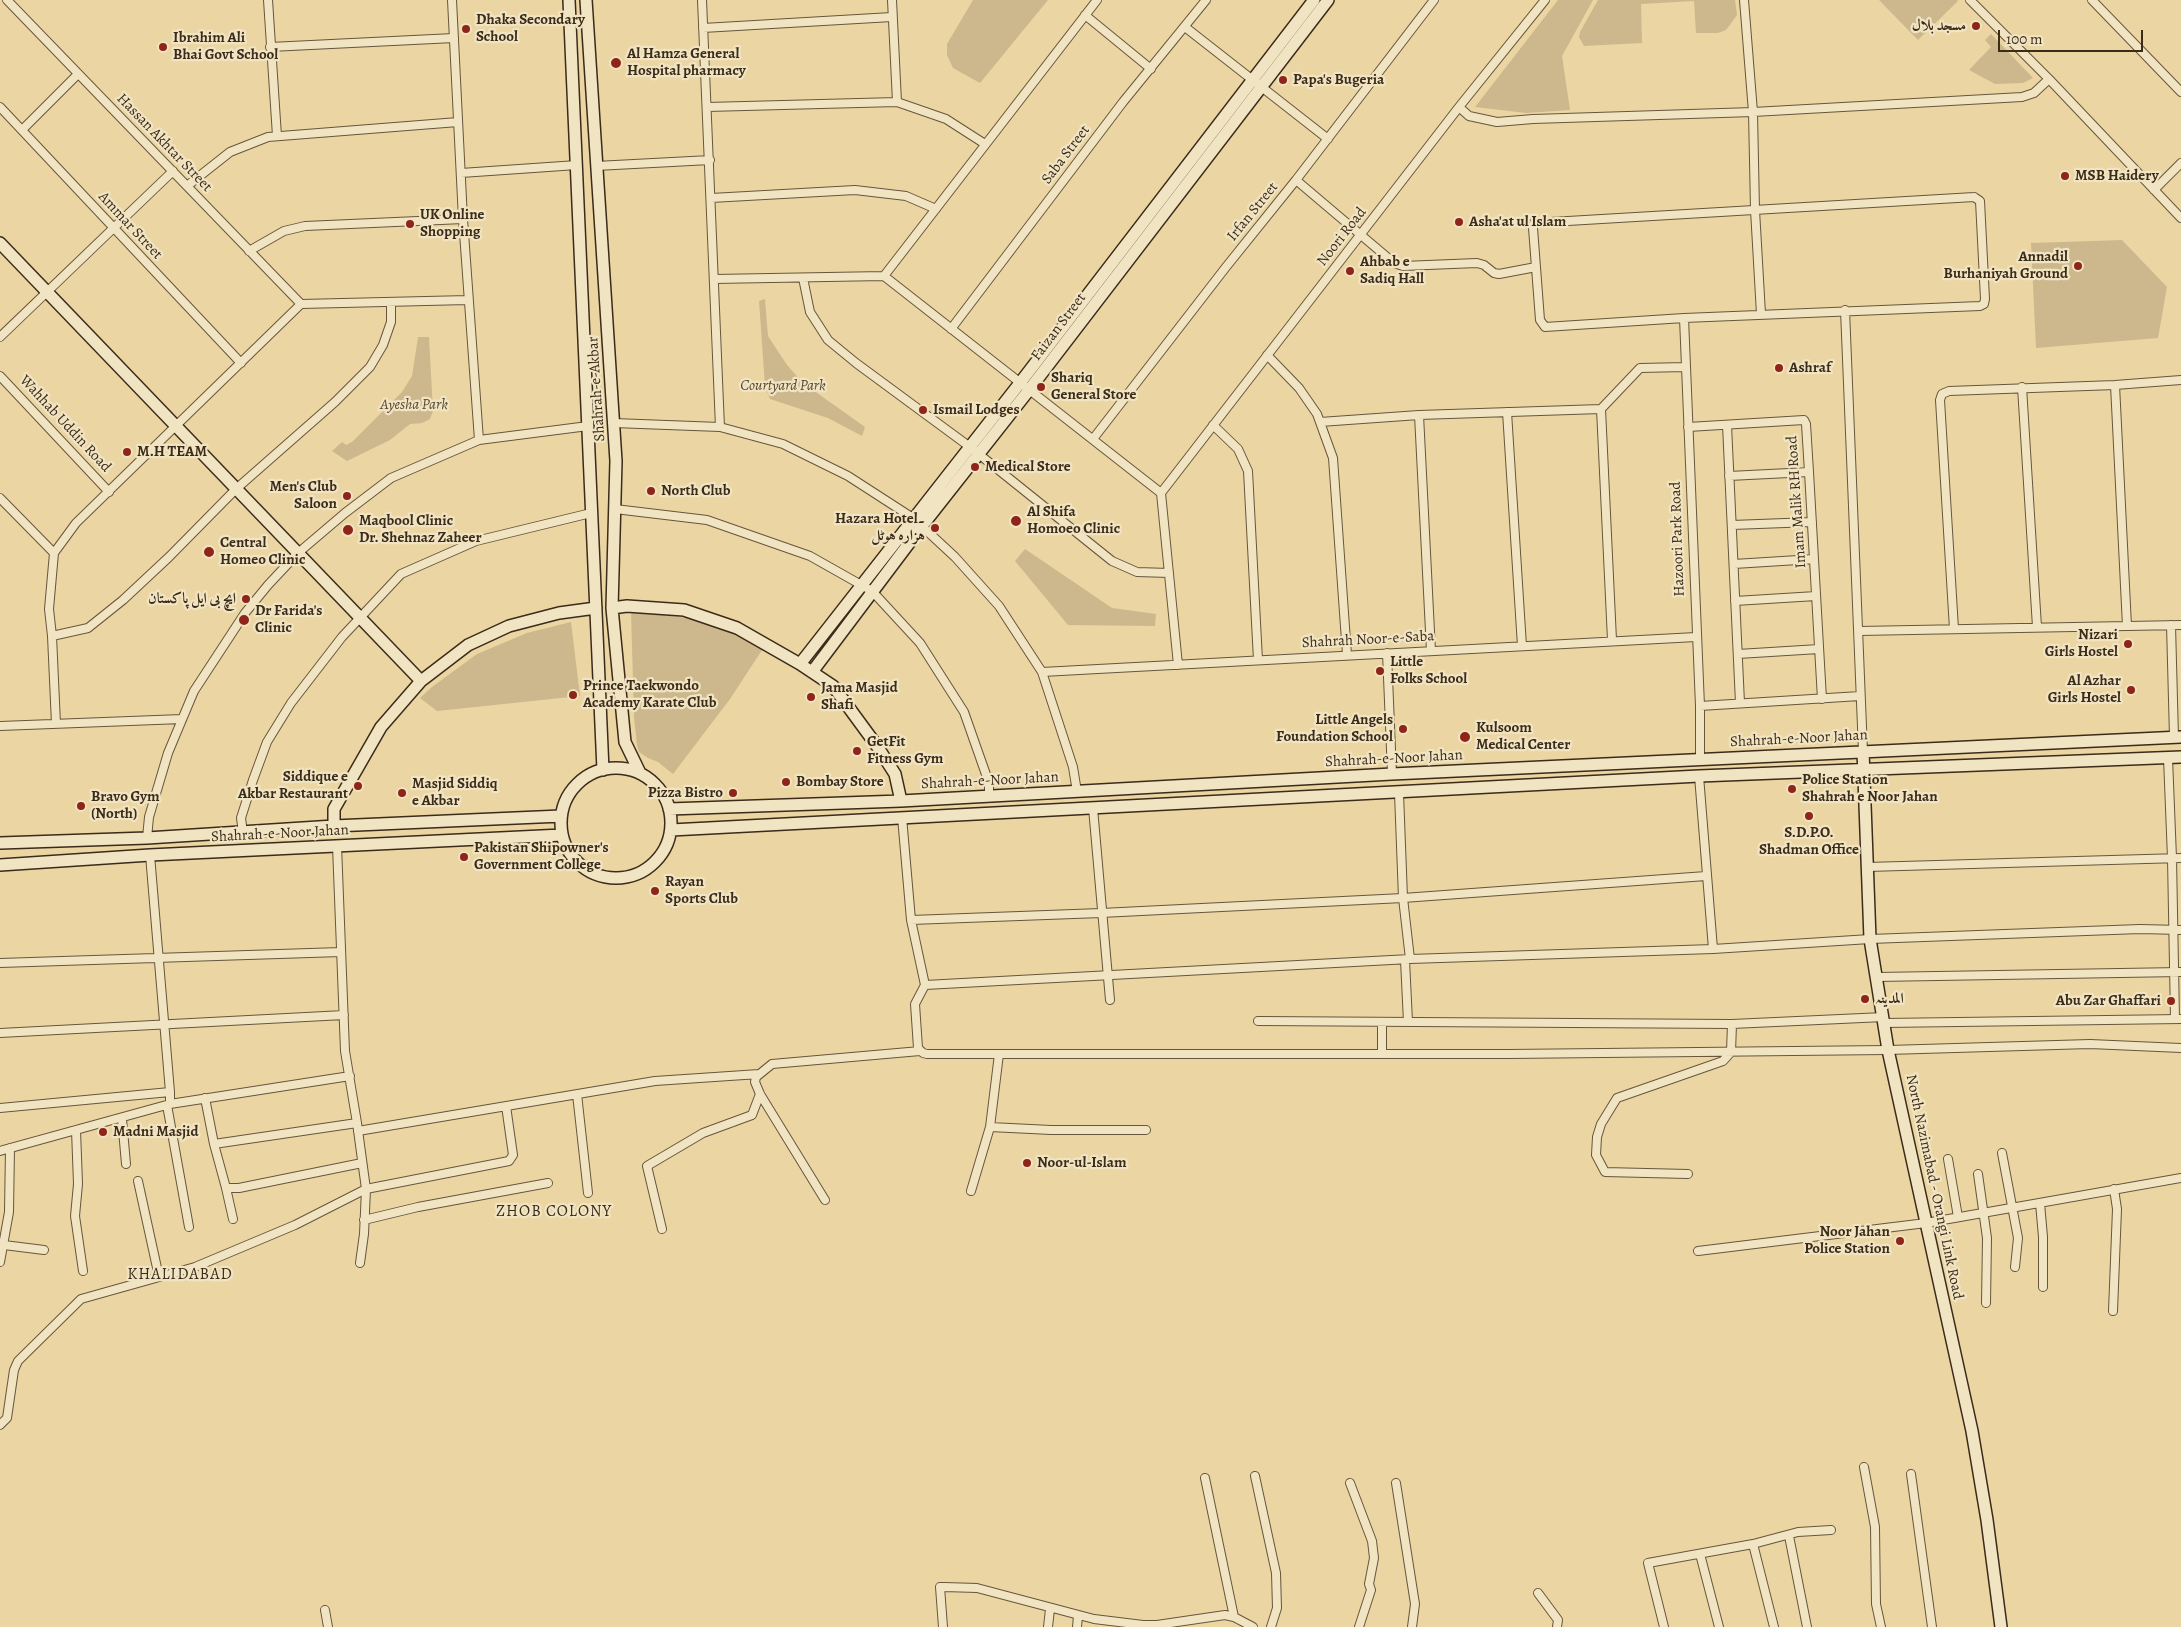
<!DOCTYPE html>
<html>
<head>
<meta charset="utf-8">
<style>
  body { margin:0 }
  #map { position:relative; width:2181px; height:1627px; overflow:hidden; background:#ead5a3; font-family:Alegreya,serif }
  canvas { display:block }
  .scale { position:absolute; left:1998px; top:30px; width:145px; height:22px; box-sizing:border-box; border:2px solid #3b2b19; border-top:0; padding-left:6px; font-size:15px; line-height:18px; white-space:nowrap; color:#3b2b19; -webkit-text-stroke:4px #f1e4c3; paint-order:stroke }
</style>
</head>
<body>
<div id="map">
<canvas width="2181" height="1627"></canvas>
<div class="scale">100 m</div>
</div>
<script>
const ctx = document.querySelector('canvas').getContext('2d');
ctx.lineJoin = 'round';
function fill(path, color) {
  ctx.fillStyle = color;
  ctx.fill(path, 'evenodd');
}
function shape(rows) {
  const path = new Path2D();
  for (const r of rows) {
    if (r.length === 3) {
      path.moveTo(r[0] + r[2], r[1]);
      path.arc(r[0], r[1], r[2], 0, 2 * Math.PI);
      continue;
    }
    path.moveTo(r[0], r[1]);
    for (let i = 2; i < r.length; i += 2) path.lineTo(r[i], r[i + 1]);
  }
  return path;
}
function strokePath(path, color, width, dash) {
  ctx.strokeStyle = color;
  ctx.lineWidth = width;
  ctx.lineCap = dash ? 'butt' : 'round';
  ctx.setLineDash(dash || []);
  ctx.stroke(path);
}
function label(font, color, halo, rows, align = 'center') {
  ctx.font = font + ' Alegreya,Amiri,serif';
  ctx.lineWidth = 4.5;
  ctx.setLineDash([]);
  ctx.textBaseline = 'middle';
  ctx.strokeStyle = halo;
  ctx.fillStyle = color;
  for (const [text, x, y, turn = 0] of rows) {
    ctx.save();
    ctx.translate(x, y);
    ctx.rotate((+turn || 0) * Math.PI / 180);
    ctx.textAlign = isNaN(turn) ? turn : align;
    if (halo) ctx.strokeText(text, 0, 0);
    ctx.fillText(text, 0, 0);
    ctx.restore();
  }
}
const green = shape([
  [973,0,1048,0,980,83,953,68,947,55,947,44],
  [1558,0,1593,0,1562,56,1570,110,1526,113,1475,107],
  [1598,0,1735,0,1737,15,1726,30,1718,33,1696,33,1694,1,1641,4,1642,43,1584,46,1579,37,1580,32],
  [1879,0,1957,0,1958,1,1918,40],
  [1991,34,2033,78,2023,83,1995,84,1969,70,1991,47,1985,40],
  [2122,240,2167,287,2158,338,2036,348,2031,243],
  [765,299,768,336,787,365,803,383,865,427,862,436,828,418,770,399,765,386,759,301],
  [418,337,429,337,433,411,430,419,422,423,410,424,390,440,347,461,332,451,342,442,346,445,352,442,402,392,412,376],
  [1025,549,1112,608,1156,614,1155,626,1068,625,1015,561],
  [631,611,695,619,731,630,764,647,730,699,673,774,658,762,648,758,639,752,637,745,634,717],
  [571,622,580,696,437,711,420,698,432,687,477,654,527,633]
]);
const street = shape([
  [7,0,301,304],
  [268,0,277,136],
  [452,0,463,219,479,440],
  [702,0,720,427],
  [892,0,897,102],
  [1744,0,1753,112,1755,210,1761,314],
  [1970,0,2049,79,2181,218],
  [2092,0,2181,92],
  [1085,15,1151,69],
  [1185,27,1328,139],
  [703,28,892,17],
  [270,47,454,38],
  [0,107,241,363],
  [707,107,897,102,946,119,985,144],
  [1459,107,1469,116,1497,122,1533,119,1753,112,2022,97,2034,93,2049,79],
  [22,130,78,74],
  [596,166,710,160],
  [461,173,577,165],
  [1296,180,1394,263,1403,266,1477,263,1484,265,1494,273,1499,274,1536,267],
  [187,186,230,152,268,137,458,122],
  [2154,190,2181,163],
  [1974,197,1980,201,1985,299,1984,304,1980,306,1684,318,1545,327,1540,320,1533,228,1534,223,1974,197],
  [711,198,855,190,906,196,936,209],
  [249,251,284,231,305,226,463,219],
  [884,276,1097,0],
  [803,278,810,312,828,340,856,363,970,447,1112,561,1137,572,1169,573],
  [714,279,884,276,1161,493,1178,665],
  [1845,310,1863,751],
  [1684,318,1700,706,1700,759],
  [951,329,1123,102,1206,0],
  [0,337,173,171],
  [1267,355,1299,388,1317,414,1333,458,1347,655],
  [0,376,109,492],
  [2115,385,2127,626],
  [2022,387,2037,627],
  [1601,409,1612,640],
  [1507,412,1522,646],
  [1419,415,1431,651],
  [1320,422,1419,415,1601,409,1640,368,1685,367],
  [614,423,720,427,783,444,848,476,913,518,955,557,999,606,1042,672,1073,767,1077,792],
  [1213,425,1238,449,1248,471,1258,660],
  [1727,425,1740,703],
  [1688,427,1804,420,1806,424,1809,472,1822,699],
  [1093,439,1226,267,1296,180,1434,0],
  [1729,476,1809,472],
  [1161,493,1459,107,1545,0],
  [0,498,54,553],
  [615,509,707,520,810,556,872,591,920,643,964,712,989,783,989,796],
  [1732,525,1812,522],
  [1734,564,1814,559],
  [1735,601,1816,596],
  [2171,625,2174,737],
  [1954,629,1940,400,1942,394,1949,391,2115,385,2181,380],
  [1859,631,2181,625],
  [52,636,88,628,123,600,169,557,236,489,335,402,370,367,383,345,391,322,391,303],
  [1387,653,1392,774],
  [1738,654,1819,649],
  [1042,672,1696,637],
  [1700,706,1860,696],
  [56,724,52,636,49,609,54,553,76,523,301,304,468,300],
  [0,726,182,719],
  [2168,758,2172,858,2175,1019],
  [1699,776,1713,949],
  [1399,793,1403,898,1410,959],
  [1093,808,1110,1000],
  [902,817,911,920,925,985,915,1004,918,1048,923,1053,927,1054,1508,1054,1888,1050,2090,1044,2181,1048],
  [243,833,241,818,253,780,267,742,291,703,342,637,401,574,476,541,591,513],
  [147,838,149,817,168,753,194,691,245,613,268,585,298,553,345,513,391,478,479,440,588,426],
  [337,846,345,1051,357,1123,366,1189,364,1234,360,1263],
  [150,855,170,1092,170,1104],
  [1867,867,2181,858],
  [911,920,1101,913,1403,898,1706,876],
  [1405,960,1408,1022],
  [0,963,341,952],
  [1876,977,2181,972],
  [925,985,1410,959,1713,949,1870,939,2140,929,2181,930],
  [1258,1021,1732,1024,1884,1017],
  [1884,1023,2181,1019],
  [0,1033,344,1015],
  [1382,1054,1382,1022],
  [577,1094,588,1193],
  [205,1098,214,1144,226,1188,239,1188,362,1163],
  [167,1105,189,1227],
  [0,1108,170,1092],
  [122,1119,126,1164],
  [990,1127,1051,1130,1146,1130],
  [76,1130,78,1184,75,1216,83,1271],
  [358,1131,655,1081,759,1074],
  [214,1144,357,1123],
  [0,1151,170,1104,350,1076],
  [2002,1153,2018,1238,2015,1267],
  [1948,1159,1958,1217],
  [1688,1174,1605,1172,1596,1155,1597,1137,1601,1124,1617,1098,1723,1061,1731,1052,1732,1024],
  [1978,1174,1987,1238,1986,1303],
  [138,1181,159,1277],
  [226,1188,233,1219],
  [971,1191,990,1127,999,1054],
  [825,1200,760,1094,755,1082,756,1077,772,1064,920,1051],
  [2040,1203,2043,1237,2043,1287],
  [364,1220,418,1207,548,1183],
  [662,1229,647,1166,703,1133,752,1115,760,1094],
  [4,1245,44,1250],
  [1698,1251,1926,1223,2181,1178],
  [0,1262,9,1212,10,1148],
  [2113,1311,2117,1209,2114,1189],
  [0,1425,7,1418,14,1370,18,1361,81,1299,195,1267,295,1225,366,1189,509,1161,513,1155,506,1106],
  [1864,1467,1875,1527,1876,1604,1881,1627],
  [1911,1474,1932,1627],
  [1255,1476,1276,1573,1277,1608,1271,1627],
  [1205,1478,1234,1617],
  [1350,1483,1372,1541,1374,1558,1369,1584,1371,1590,1359,1627],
  [1396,1483,1415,1604,1412,1627],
  [1789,1536,1807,1627],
  [1753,1544,1774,1627],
  [1700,1554,1719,1627],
  [1538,1593,1558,1620,1557,1627],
  [325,1610,328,1627],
  [943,1627,940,1587,944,1587,977,1588,1094,1619,1143,1625,1157,1625,1225,1615,1234,1617,1253,1627],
  [1048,1627,1050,1609],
  [1077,1627,1078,1616],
  [1664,1627,1648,1563,1753,1544,1798,1532,1831,1530]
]);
const secondary = shape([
  [569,0,603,770],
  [586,0,616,461,612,608,625,742,640,773],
  [0,243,421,681],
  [612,608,627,606,684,610,737,628,800,664,833,686,877,746,895,774,901,801],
  [800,664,1020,383,1314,0],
  [812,672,922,526,1029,390,1328,0],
  [1863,751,1870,939,1888,1050,1972,1431,1987,1520,2001,1627],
  [616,823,55],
  [669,809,901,801,1392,774,2181,737],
  [334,826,334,809,381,727,421,681,468,645,509,626,559,613,596,608],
  [671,830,1699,776,2181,757],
  [0,843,147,838,334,826,561,816],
  [0,865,150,855,562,835]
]);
const markers = [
  [1976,26,5,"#8f2418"],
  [466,29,5,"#8f2418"],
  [163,47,5,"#8f2418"],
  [616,63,6,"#8f2418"],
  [1283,80,5,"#8f2418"],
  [2065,176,5,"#8f2418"],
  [1459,222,5,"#8f2418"],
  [410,224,5,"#8f2418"],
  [2078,266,5,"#8f2418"],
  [1350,271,5,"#8f2418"],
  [1779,368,5,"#8f2418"],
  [1041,387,5,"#8f2418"],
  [923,410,5,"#8f2418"],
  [127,452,5,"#8f2418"],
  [975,467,5,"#8f2418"],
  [651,491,5,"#8f2418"],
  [347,496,5,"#8f2418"],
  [1016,521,6,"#8f2418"],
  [935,528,5,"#8f2418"],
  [348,530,6,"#8f2418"],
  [209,552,6,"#8f2418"],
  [246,599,5,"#8f2418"],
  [244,620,6,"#8f2418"],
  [2128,644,5,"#8f2418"],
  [1380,671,5,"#8f2418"],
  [2131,690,5,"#8f2418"],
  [573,695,5,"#8f2418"],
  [811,697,5,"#8f2418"],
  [1403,729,5,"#8f2418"],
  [1465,737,6,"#8f2418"],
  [857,751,5,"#8f2418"],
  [786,782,5,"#8f2418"],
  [358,786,5,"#8f2418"],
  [1792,789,5,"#8f2418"],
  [402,793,5,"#8f2418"],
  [733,793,5,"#8f2418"],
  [81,806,5,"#8f2418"],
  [1809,816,5,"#8f2418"],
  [464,857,5,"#8f2418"],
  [655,891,5,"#8f2418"],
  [1865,999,5,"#8f2418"],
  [2171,1001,5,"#8f2418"],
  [103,1132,5,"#8f2418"],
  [1027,1163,5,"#8f2418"],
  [1900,1241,5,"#8f2418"]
];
const poiNames = [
  ["Dhaka Secondary",476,20],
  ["School",476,37],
  ["مسجد بلال",1966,26,"right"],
  ["Ibrahim Ali",173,38],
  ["Bhai Govt School",173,55],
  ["Al Hamza General",627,54],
  ["Hospital pharmacy",627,71],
  ["Papa's Bugeria",1293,80],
  ["MSB Haidery",2075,176],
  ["UK Online",420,215],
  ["Shopping",420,232],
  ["Asha'at ul Islam",1469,222],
  ["Annadil",2068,257,"right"],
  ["Burhaniyah Ground",2068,274,"right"],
  ["Ahbab e",1360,262],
  ["Sadiq Hall",1360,279],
  ["Ashraf",1789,368],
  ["Shariq",1051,378],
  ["General Store",1051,395],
  ["Ismail Lodges",933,410],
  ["M.H TEAM",137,452],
  ["Medical Store",985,467],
  ["Men's Club",337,487,"right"],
  ["Saloon",337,504,"right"],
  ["North Club",661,491],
  ["Al Shifa",1027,512],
  ["Homoeo Clinic",1027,529],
  ["Hazara Hotel۔",925,519,"right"],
  ["ہزارہ ہوٹل",925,536,"right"],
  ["Maqbool Clinic",359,521],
  ["Dr. Shehnaz Zaheer",359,538],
  ["Central",220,543],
  ["Homeo Clinic",220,560],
  ["ایچ بی ایل پاکستان",236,599,"right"],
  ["Dr Farida's",255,611],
  ["Clinic",255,628],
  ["Nizari",2118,635,"right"],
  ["Girls Hostel",2118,652,"right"],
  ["Little",1390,662],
  ["Folks School",1390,679],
  ["Al Azhar",2121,681,"right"],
  ["Girls Hostel",2121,698,"right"],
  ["Prince Taekwondo",583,686],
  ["Academy Karate Club",583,703],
  ["Jama Masjid",821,688],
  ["Shafi",821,705],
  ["Little Angels",1393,720,"right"],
  ["Foundation School",1393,737,"right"],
  ["Kulsoom",1476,728],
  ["Medical Center",1476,745],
  ["GetFit",867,742],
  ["Fitness Gym",867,759],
  ["Siddique e",348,777,"right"],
  ["Akbar Restaurant",348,794,"right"],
  ["Police Station",1802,780],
  ["Shahrah e Noor Jahan",1802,797],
  ["Bombay Store",796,782],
  ["Masjid Siddiq",412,784],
  ["e Akbar",412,801],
  ["Pizza Bistro",723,793,"right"],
  ["Bravo Gym",91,797],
  ["(North)",91,814],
  ["S.D.P.O.",1809,833,"center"],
  ["Shadman Office",1809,850,"center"],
  ["Pakistan Shipowner's",474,848],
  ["Government College",474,865],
  ["Rayan",665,882],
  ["Sports Club",665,899],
  ["المدینہ",1875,999],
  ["Abu Zar Ghaffari",2161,1001,"right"],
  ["Madni Masjid",113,1132],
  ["Noor-ul-Islam",1037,1163],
  ["Noor Jahan",1890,1232,"right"],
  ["Police Station",1890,1249,"right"]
];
const streetNames = [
  ["Hassan Akhtar Street",164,143,46],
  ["Saba Street",1066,155,-53],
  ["Irfan Street",1253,212,-51],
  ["Ammar Street",130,226,47],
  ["Noori Road",1342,237,-52],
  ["Faizan Street",1059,327,-53],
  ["Shahrah-e-Akbar",597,389,-94],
  ["Wahhab Uddin Road",65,424,47],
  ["Imam Malik RH Road",1797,502,-94],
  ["Hazoori Park Road",1678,539,-92],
  ["Shahrah Noor-e-Saba",1368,640,-3],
  ["Shahrah-e-Noor Jahan",1799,739,-3],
  ["Shahrah-e-Noor Jahan",1394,759,-3],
  ["Shahrah-e-Noor Jahan",990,781,-3],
  ["Shahrah-e-Noor Jahan",280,834,-3],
  ["North Nazimabad - Orangi Link Road",1934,1187,78]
];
const parkNames = [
  ["Courtyard Park",783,386],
  ["Ayesha Park",414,405]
];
const neighbourhoodNames = [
  ["ZHOB COLONY",554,1212],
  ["KHALIDABAD",180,1275]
];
fill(green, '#ccb88c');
strokePath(street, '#67563c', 10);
strokePath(secondary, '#3b2b19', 14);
strokePath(street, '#f1e4c3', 8);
strokePath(secondary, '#f1e4c3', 11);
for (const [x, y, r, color] of markers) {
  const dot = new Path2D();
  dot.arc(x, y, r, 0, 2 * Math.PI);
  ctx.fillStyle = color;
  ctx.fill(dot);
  strokePath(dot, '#f1e4c3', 2);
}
label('bold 15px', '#3b2b19', '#f1e4c3', poiNames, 'left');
label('15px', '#3b2b19', '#f1e4c3', streetNames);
label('italic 15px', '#584730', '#f1e4c3', parkNames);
ctx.letterSpacing = '1px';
label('16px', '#3b2b19', '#f1e4c3', neighbourhoodNames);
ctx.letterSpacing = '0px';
</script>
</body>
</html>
